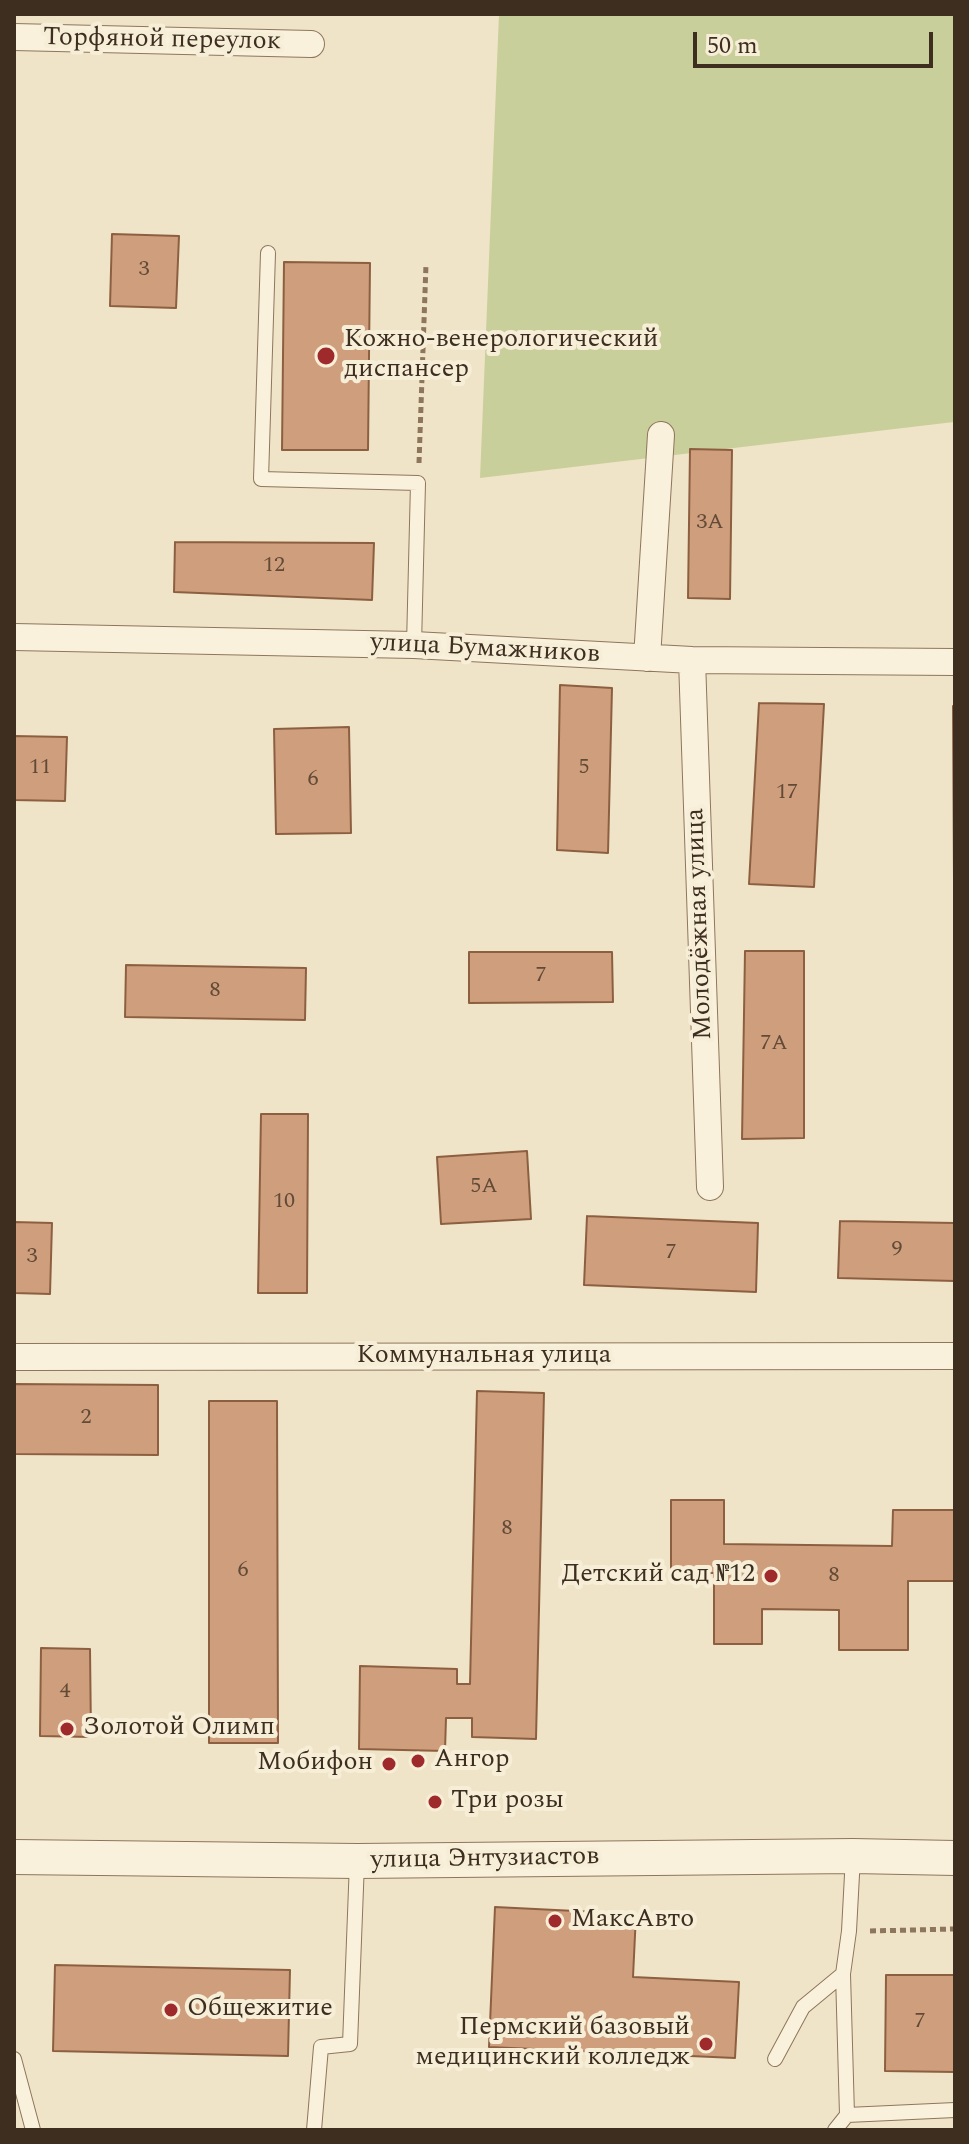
<!DOCTYPE html>
<html>
<head>
<meta charset="utf-8">
<style>
  body { margin:0 }
  #map { position:relative; width:969px; height:2144px; overflow:hidden; background:#f0e4c8; font-family:Spectral,serif }
  canvas { display:block }
  .frame { position:absolute; inset:0; border:16px solid #3d2e20; pointer-events:none }
  .scale { position:absolute; left:693px; top:32px; width:240px; height:36px; box-sizing:border-box; border:4px solid #3d2e20; border-top:0; padding-left:10px; font-size:24px; line-height:28px; white-space:nowrap; color:#3d2e20; -webkit-text-stroke:6px #f7eed8; paint-order:stroke }
</style>
</head>
<body>
<div id="map">
<canvas width="969" height="2144"></canvas>
<div class="frame"></div>
<div class="scale">50 m</div>
</div>
<script>
const ctx = document.querySelector('canvas').getContext('2d');
ctx.lineJoin = 'round';
function fill(path, color) {
  ctx.fillStyle = color;
  ctx.fill(path, 'evenodd');
}
function shape(rows) {
  const path = new Path2D();
  for (const r of rows) {
    path.moveTo(r[0], r[1]);
    for (let i = 2; i < r.length; i += 2) path.lineTo(r[i], r[i + 1]);
  }
  return path;
}
function strokePath(path, color, width, dash) {
  ctx.strokeStyle = color;
  ctx.lineWidth = width;
  ctx.lineCap = dash ? 'butt' : 'round';
  ctx.setLineDash(dash || []);
  ctx.stroke(path);
}
function label(font, color, halo, rows, align = 'center') {
  ctx.font = font + ' Spectral,serif';
  ctx.lineWidth = 8;
  ctx.setLineDash([]);
  ctx.textBaseline = 'middle';
  ctx.strokeStyle = halo;
  ctx.fillStyle = color;
  for (const [text, x, y, turn = 0] of rows) {
    ctx.save();
    ctx.translate(x, y);
    ctx.rotate((+turn || 0) * Math.PI / 180);
    ctx.textAlign = isNaN(turn) ? turn : align;
    if (halo) ctx.strokeText(text, 0, 0);
    ctx.fillText(text, 0, 0);
    ctx.restore();
  }
}
const green = shape([
  [499,14,955,14,954,422,480,478]
]);
const building = shape([
  [112,234,179,236,176,308,110,306,112,234],
  [284,262,370,263,368,450,282,450,284,262],
  [690,449,732,450,730,599,688,598,690,449],
  [175,542,374,543,372,600,174,592,175,542],
  [560,685,612,688,608,853,557,850,560,685],
  [759,703,824,704,814,887,749,884,759,703],
  [953,706,955,706,955,880,954,880,953,706],
  [349,727,351,833,276,834,274,729,349,727],
  [14,736,67,737,65,801,14,800,14,736],
  [745,951,804,951,804,1138,742,1139,745,951],
  [469,952,612,952,613,1002,469,1003,469,952],
  [126,965,306,968,305,1020,125,1017,126,965],
  [261,1114,308,1114,307,1293,258,1293,261,1114],
  [527,1151,531,1219,441,1224,437,1157,527,1151],
  [587,1216,758,1223,756,1292,584,1285,587,1216],
  [840,1221,955,1223,955,1281,838,1278,840,1221],
  [14,1222,52,1223,50,1294,14,1293,14,1222],
  [14,1384,158,1385,158,1455,14,1454,14,1384],
  [477,1391,544,1393,536,1739,472,1737,472,1718,446,1718,445,1751,359,1749,360,1666,457,1669,457,1684,470,1684,477,1391],
  [209,1401,277,1401,278,1743,209,1743,209,1401],
  [671,1500,724,1500,724,1544,892,1546,893,1510,955,1510,954,1581,908,1581,908,1650,839,1650,839,1610,762,1609,762,1644,714,1644,714,1573,671,1572,671,1500],
  [41,1648,90,1649,91,1737,40,1736,41,1648],
  [495,1907,636,1914,633,1977,739,1982,735,2058,489,2047,495,1907],
  [55,1965,290,1970,288,2056,53,2051,55,1965],
  [886,1975,955,1975,955,2072,885,2071,886,1975]
]);
const path = shape([
  [419,463,426,264],
  [870,1931,955,1929]
]);
const service = shape([
  [268,253,261,479,418,483,414,645],
  [14,2059,33,2130],
  [775,2059,803,2007,843,1974],
  [847,2115,955,2110],
  [314,2130,321,2047,350,2044,357,1862],
  [835,2130,847,2115,843,1974,849,1931,853,1856]
]);
const minor = shape([
  [14,37,311,44],
  [14,637,414,645,692,660,955,662],
  [647,658,661,435],
  [692,660,710,1187],
  [14,1357,955,1356]
]);
const tertiary = shape([
  [14,1857,357,1861,853,1856,955,1858]
]);
const markers = [
  [326,356,10,"#9e2a2b"],
  [771,1576,8,"#9e2a2b"],
  [67,1729,8,"#9e2a2b"],
  [418,1761,8,"#9e2a2b"],
  [389,1764,8,"#9e2a2b"],
  [435,1802,8,"#9e2a2b"],
  [555,1921,8,"#9e2a2b"],
  [171,2010,8,"#9e2a2b"],
  [706,2044,8,"#9e2a2b"]
];
const numberNames = [
  ["3",144,271],
  ["3А",710,524],
  ["12",274,567],
  ["11",40,769],
  ["5",584,769],
  ["6",313,781],
  ["17",787,794],
  ["7",541,977],
  ["8",215,992],
  ["7А",774,1045],
  ["5А",484,1188],
  ["10",284,1203],
  ["9",897,1251],
  ["7",671,1254],
  ["3",32,1258],
  ["2",86,1419],
  ["8",507,1530],
  ["6",243,1572],
  ["8",834,1577],
  ["4",65,1693],
  ["7",920,2023]
];
const streetNames = [
  ["Торфяной переулок",162,41,1],
  ["улица Бумажников",485,650,3],
  ["Молодёжная улица",701,924,-92],
  ["Коммунальная улица",484,1357],
  ["улица Энтузиастов",485,1860,-1]
];
const poiNames = [
  ["Кожно-венерологический",344,341],
  ["диспансер",344,371],
  ["Детский сад №12",755,1576,"right"],
  ["Золотой Олимп",83,1729],
  ["Ангор",434,1761],
  ["Мобифон",373,1764,"right"],
  ["Три розы",451,1802],
  ["МаксАвто",571,1921],
  ["Общежитие",187,2010],
  ["Пермский базовый",690,2029,"right"],
  ["медицинский колледж",690,2059,"right"]
];
fill(green, '#c9cf9b');
fill(building, '#cf9f7d');
strokePath(building, '#8d5f41', 2);
strokePath(service, '#8d765c', 16);
strokePath(minor, '#8d765c', 28);
strokePath(tertiary, '#8d765c', 36);
strokePath(path, '#8d765c', 5, [6, 4]);
strokePath(service, '#faf1dc', 14);
strokePath(minor, '#faf1dc', 26);
strokePath(tertiary, '#faf1dc', 34);
for (const [x, y, r, color] of markers) {
  const dot = new Path2D();
  dot.arc(x, y, r, 0, 2 * Math.PI);
  ctx.fillStyle = color;
  ctx.fill(dot);
  strokePath(dot, '#f7eed8', 3);
}
label('22px', '#624a37', null, numberNames);
label('26px', '#3d2e20', '#f7eed8', streetNames);
label('26px', '#3d2e20', '#f7eed8', poiNames, 'left');
</script>
</body>
</html>
